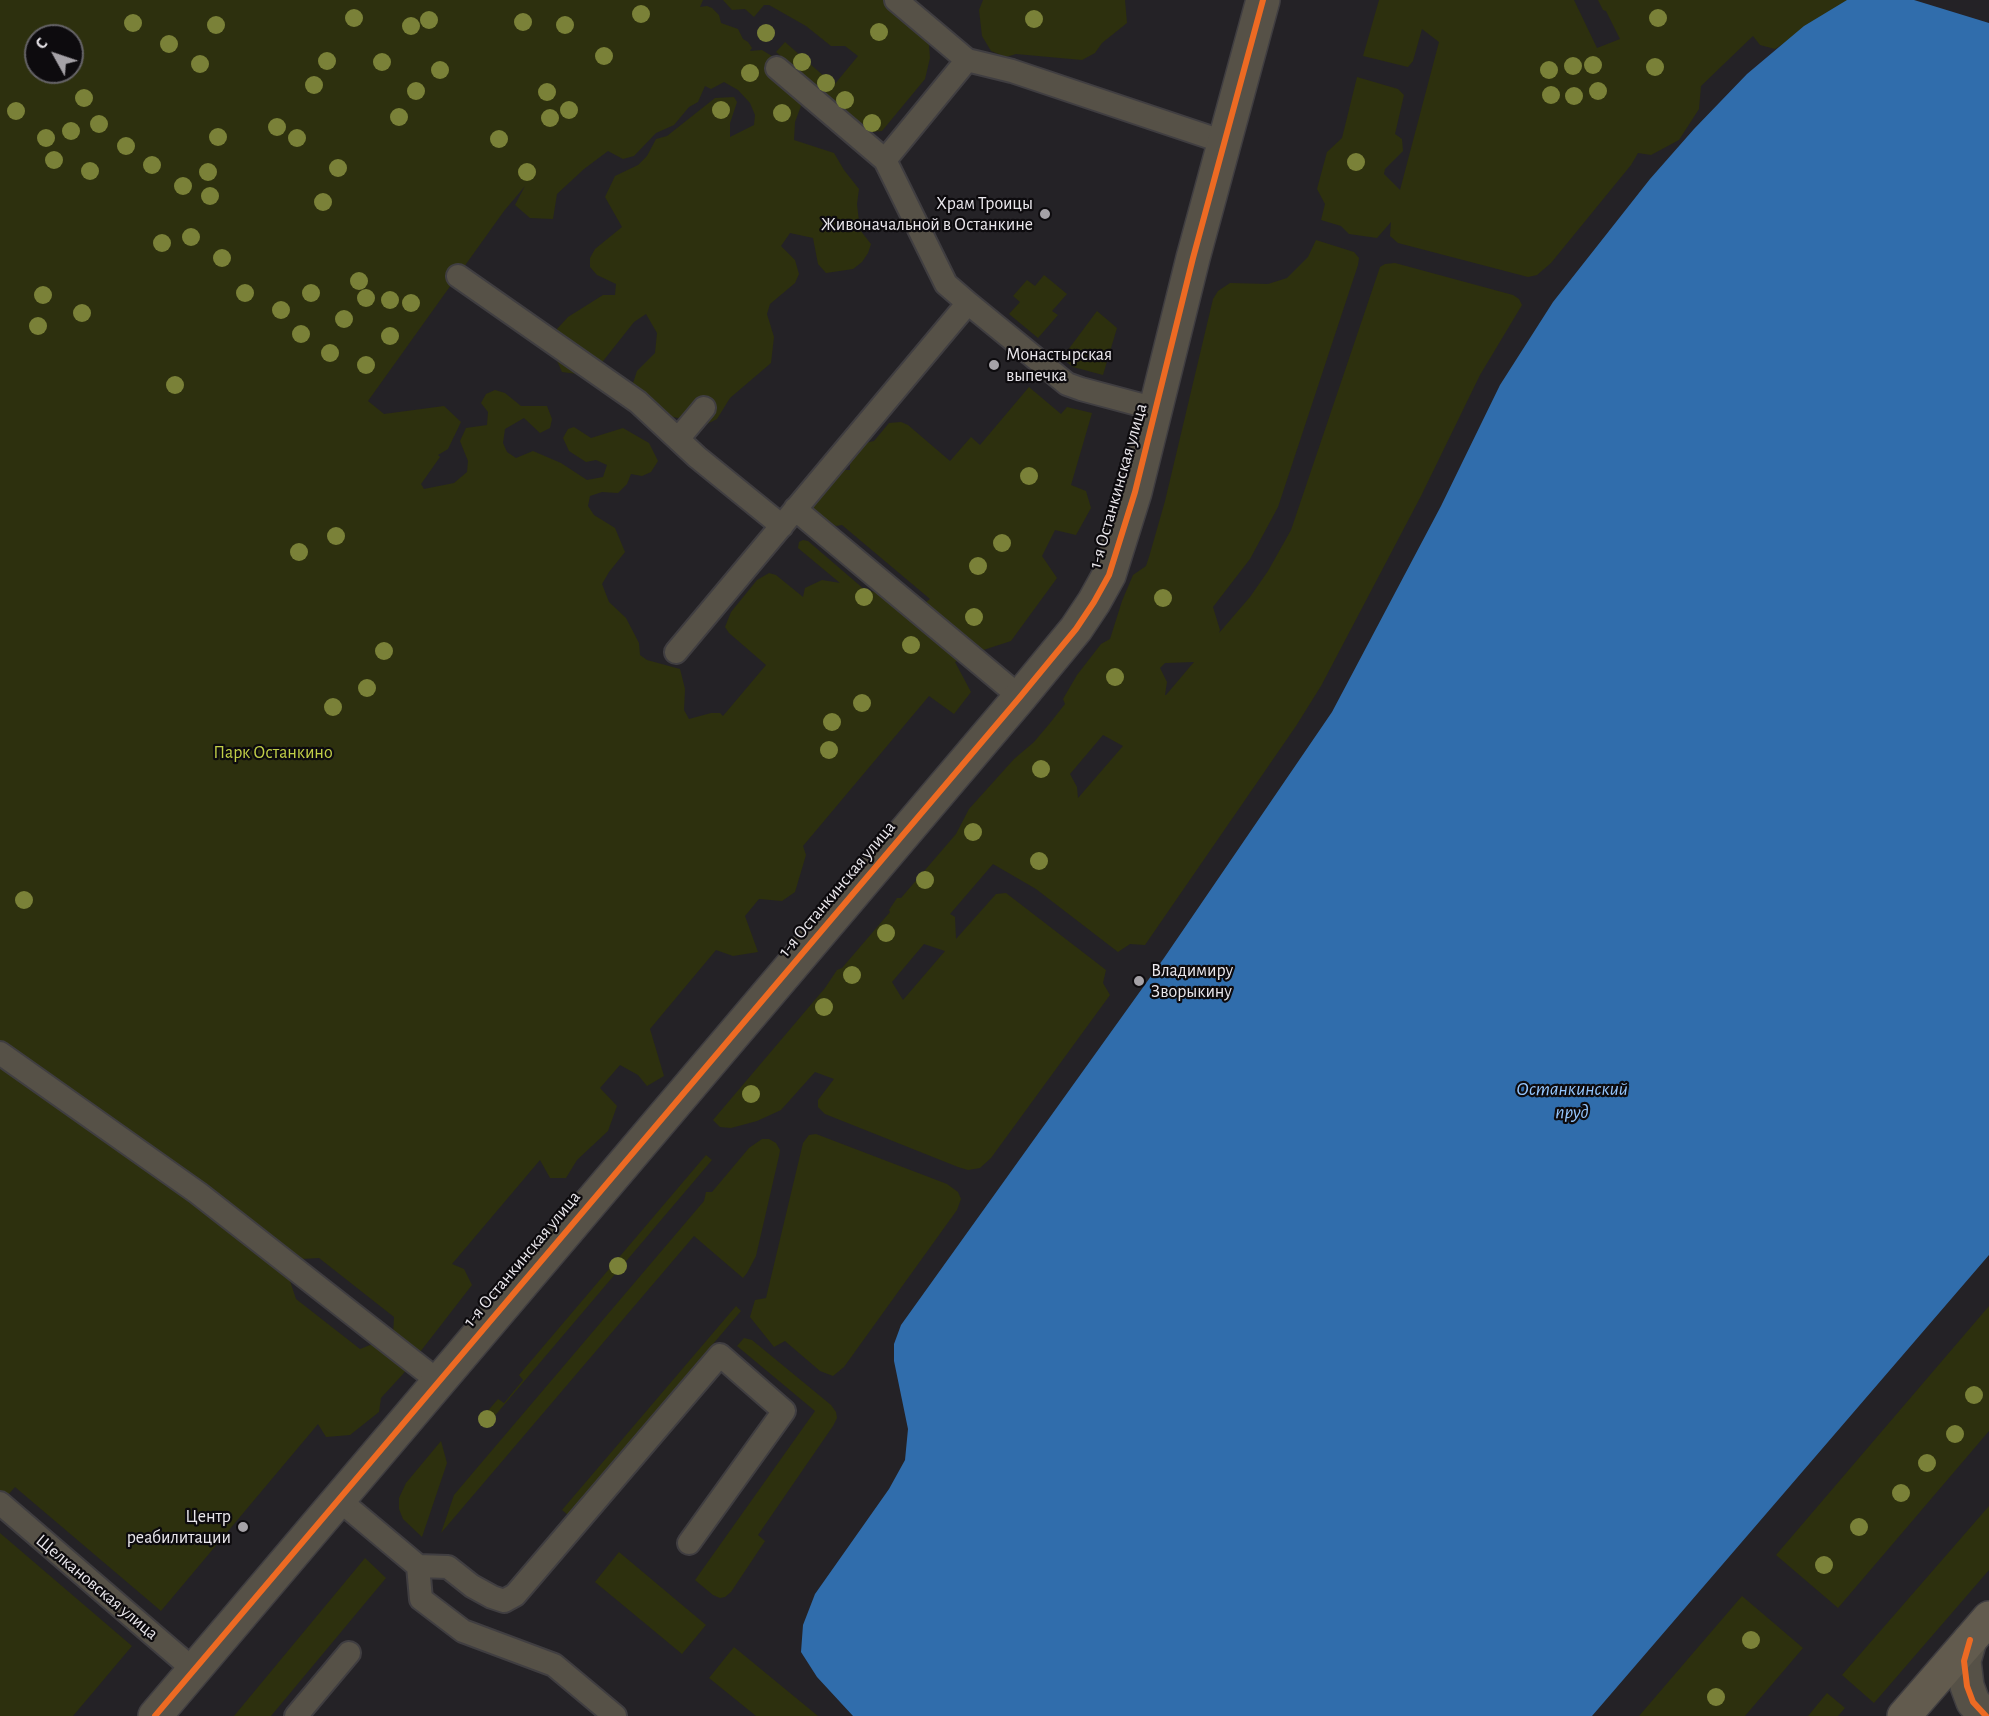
<!DOCTYPE html>
<html>
<head>
<meta charset="utf-8">
<style>
  body { margin:0 }
  #map { position:relative; width:1989px; height:1716px; overflow:hidden; background:#242226; font-family:"Alegreya Sans",sans-serif }
  canvas { display:block }
  .north { position:absolute; left:24px; top:24px; width:60px; height:60px; box-sizing:border-box; background:#0d0b0e; border:2px solid #656367; border-radius:50%; rotate:310deg; font-size:16px; font-weight:700; line-height:24px; text-align:center; color:#eae7ec }
  .north::after { content:''; display:block; margin:auto; width:21px; height:27px; background:#a5a2a7; clip-path:polygon(50% 0,100% 100%,50% 72%,0 100%) }
</style>
</head>
<body>
<div id="map">
<canvas width="1989" height="1716"></canvas>
<div class="north">С</div>
</div>
<script>
const ctx = document.querySelector('canvas').getContext('2d');
ctx.lineJoin = 'round';
function fill(path, color) {
  ctx.fillStyle = color;
  ctx.fill(path, 'evenodd');
}
function shape(rows) {
  const path = new Path2D();
  for (const r of rows) {
    path.moveTo(r[0], r[1]);
    for (let i = 2; i < r.length; i += 2) path.lineTo(r[i], r[i + 1]);
  }
  return path;
}
function strokePath(path, color, width, dash) {
  ctx.strokeStyle = color;
  ctx.lineWidth = width;
  ctx.lineCap = dash ? 'butt' : 'round';
  ctx.setLineDash(dash || []);
  ctx.stroke(path);
}
function label(font, color, halo, rows, align = 'center') {
  ctx.font = font + ' "Alegreya Sans",sans-serif';
  ctx.lineWidth = 4.5;
  ctx.setLineDash([]);
  ctx.textBaseline = 'middle';
  ctx.strokeStyle = halo;
  ctx.fillStyle = color;
  for (const [text, x, y, turn = 0] of rows) {
    ctx.save();
    ctx.translate(x, y);
    ctx.rotate((+turn || 0) * Math.PI / 180);
    ctx.textAlign = isNaN(turn) ? turn : align;
    if (halo) ctx.strokeText(text, 0, 0);
    ctx.fillText(text, 0, 0);
    ctx.restore();
  }
}
const green = shape([
  [0,0,703,0,700,7,707,6,712,8,719,15,721,23,738,29,743,39,748,42,752,48,750,51,762,50,785,64,786,92,797,98,801,106,795,122,794,140,834,153,844,170,859,189,857,204,860,230,871,244,868,253,862,262,853,269,826,273,818,264,813,238,790,233,781,246,795,260,799,274,795,283,770,304,767,314,774,337,771,363,730,398,717,419,707,424,649,412,631,389,637,371,655,353,657,333,646,314,634,322,596,370,585,375,562,372,554,354,557,329,568,317,603,295,615,295,616,284,597,275,590,267,590,258,595,249,622,227,605,197,615,176,638,165,647,156,656,139,667,136,715,98,734,97,737,102,730,123,730,137,754,125,755,115,750,103,738,90,724,82,711,89,705,86,698,102,689,107,674,125,656,133,634,156,623,159,608,151,584,169,557,194,553,219,530,218,515,205,525,186,504,211,368,401,384,414,444,406,461,422,448,449,438,455,440,457,421,484,424,489,454,483,467,472,468,461,460,441,466,428,487,425,488,412,481,403,486,394,495,390,505,393,521,406,547,406,552,419,550,428,540,433,524,418,505,429,503,443,507,452,516,458,533,451,561,463,587,480,603,477,607,465,596,460,586,462,569,451,563,438,568,429,574,427,591,438,623,428,649,443,658,461,651,472,642,476,631,474,627,484,618,493,602,492,590,496,588,506,594,515,615,528,625,552,609,572,602,584,609,602,626,618,639,643,640,655,647,660,680,669,685,689,684,710,689,719,711,713,720,713,723,716,766,665,729,633,725,627,731,612,757,580,769,573,776,575,803,597,805,588,822,580,840,583,798,548,799,542,803,540,808,541,865,590,926,602,930,599,842,525,836,526,809,508,831,470,850,470,850,458,856,445,874,441,889,423,901,422,908,425,950,461,971,437,980,445,1029,387,1061,414,1067,407,1092,413,1071,485,1086,491,1091,508,1076,535,1055,530,1042,556,1057,578,1011,641,971,654,955,662,971,692,954,714,929,696,803,846,806,855,795,892,782,901,759,899,745,916,758,952,733,956,716,950,650,1029,664,1076,647,1086,638,1075,620,1065,600,1088,617,1106,608,1131,577,1160,566,1178,550,1178,540,1160,452,1264,464,1269,472,1285,403,1374,381,1398,379,1412,350,1435,326,1437,318,1424,161,1611,15,1487,0,1504],
  [36,36,72,36,72,72,36,72],
  [319,1258,394,1317,393,1336,360,1349,296,1299,288,1275,301,1259],
  [723,0,904,0,920,34,929,45,930,58,925,79,882,131,872,132,776,52,785,42,834,85,858,56,845,46,831,46,806,26,769,5,764,5,754,17,745,9,732,10],
  [983,0,1125,0,1127,23,1102,43,1095,53,1082,60,1016,54,1006,57,991,51,982,36,979,10],
  [1379,0,1574,0,1597,48,1620,39,1606,11,1603,10,1598,0,1852,0,1775,49,1760,45,1753,36,1701,86,1699,109,1679,140,1651,155,1638,153,1631,165,1551,263,1537,275,1528,277,1398,243,1390,236,1391,222,1377,238,1349,234,1341,226,1321,220,1325,204,1317,189,1327,152,1342,138,1357,77,1398,89,1404,95,1395,134,1402,139,1403,151,1385,169,1384,174,1400,190,1439,42,1422,29,1413,61,1408,67,1363,56],
  [1316,240,1354,252,1359,258,1358,265,1278,507,1250,559,1213,607,1220,630,1219,633,1250,597,1268,571,1291,530,1380,267,1385,264,1395,263,1513,295,1519,299,1522,305,1480,375,1421,496,1321,686,1296,726,1145,945,1130,944,1118,952,1036,889,993,864,950,914,955,917,956,939,996,894,1006,893,1106,970,1103,983,1110,995,991,1158,980,1168,968,1170,958,1167,825,1114,818,1107,818,1100,834,1079,815,1072,781,1110,757,1121,731,1128,720,1127,713,1120,825,988,837,970,842,968,890,912,889,910,897,898,901,898,956,834,969,809,1014,759,1034,742,1050,723,1065,704,1063,699,1077,675,1101,644,1110,639,1122,601,1133,575,1146,566,1149,557,1165,501,1213,299,1218,291,1230,283,1268,284,1287,278,1308,257],
  [1194,662,1166,695,1165,695,1167,682,1160,668,1165,663],
  [1103,735,1123,746,1078,798,1077,787,1070,774],
  [924,944,945,951,903,1000,892,982],
  [1044,275,1067,294,1052,311,1058,315,1038,338,1009,314,1020,302,1013,296,1027,280,1035,286],
  [1097,311,1117,328,1103,375,1073,367,1062,358],
  [816,1134,947,1184,958,1192,961,1199,957,1210,844,1367,833,1376,820,1371,785,1341,774,1347,750,1317,755,1300,766,1298,803,1143,809,1135],
  [762,1139,769,1139,776,1143,780,1150,779,1156,756,1256,747,1273,743,1278,694,1236,441,1533,454,1495,704,1201,706,1192,712,1192,749,1148],
  [706,1155,712,1160,487,1425,482,1425,480,1420,498,1399,504,1403,523,1380,519,1375],
  [736,1306,741,1311,568,1515,562,1510],
  [1989,1306,1989,1431,1838,1608,1776,1555],
  [744,1338,752,1340,831,1405,836,1412,837,1418,833,1426,758,1535,765,1541,731,1592,725,1597,720,1598,713,1595,695,1580,815,1411,737,1346],
  [441,1441,447,1463,422,1537,403,1519,399,1509,399,1498,406,1483],
  [1989,1506,1989,1570,1874,1703,1842,1675],
  [0,1533,132,1646,73,1716,0,1716],
  [619,1552,706,1625,682,1654,595,1582],
  [365,1558,386,1578,271,1716,234,1716],
  [1742,1596,1803,1648,1745,1716,1639,1716],
  [734,1647,818,1716,756,1716,709,1678],
  [1827,1693,1845,1708,1838,1716,1808,1716]
]);
const water = shape([
  [1847,0,1914,0,1989,23,1989,1255,1592,1716,853,1716,817,1677,801,1652,803,1625,815,1594,889,1489,905,1460,908,1429,894,1361,894,1344,901,1325,1164,958,1332,712,1441,506,1500,385,1553,302,1650,179,1694,129,1747,74,1804,26]
]);
const service = shape([
  [896,0,967,60],
  [885,160,967,60,1012,71,1224,142],
  [458,276,638,402,697,457,782,526],
  [968,303,1067,384,1081,389,1156,409],
  [678,439,704,408],
  [795,509,1020,697],
  [676,652,968,303,946,284,885,160,777,68],
  [0,1053,198,1193,438,1381],
  [338,1499,418,1566,421,1599,463,1631,554,1665,615,1716],
  [0,1503,194,1670],
  [418,1566,448,1567,472,1586,492,1597,504,1601,515,1595,720,1355,784,1411,689,1543],
  [296,1716,349,1653]
]);
const minor = shape([
  [1970,1640,1964,1661,1967,1686,1973,1702,1986,1716]
]);
const tertiary = shape([
  [155,1716,1020,697,1076,629,1094,602,1109,575,1135,492,1193,258,1263,0]
]);
const secondary = shape([
  [1904,1716,1989,1618]
]);
const cycleway = shape([
  [1970,1640,1964,1661,1967,1686,1973,1702,1986,1716],
  [155,1716,1020,697,1076,629,1094,602,1109,575,1135,492,1193,258,1263,0]
]);
const trees = [
  [641,14],
  [354,18],
  [1658,18],
  [1034,19],
  [429,20],
  [523,22],
  [133,23],
  [216,25],
  [565,25],
  [411,26],
  [879,32],
  [766,33],
  [169,44],
  [604,56],
  [327,61],
  [382,62],
  [802,62],
  [200,64],
  [1593,65],
  [1573,66],
  [1655,67],
  [440,70],
  [1549,70],
  [750,73],
  [826,83],
  [314,85],
  [416,91],
  [1598,91],
  [547,92],
  [1551,95],
  [1574,96],
  [84,98],
  [845,100],
  [569,110],
  [721,110],
  [16,111],
  [782,113],
  [399,117],
  [550,118],
  [872,123],
  [99,124],
  [277,127],
  [71,131],
  [218,137],
  [46,138],
  [297,138],
  [499,139],
  [126,146],
  [54,160],
  [1356,162],
  [152,165],
  [338,168],
  [90,171],
  [208,172],
  [527,172],
  [183,186],
  [210,196],
  [323,202],
  [191,237],
  [162,243],
  [222,258],
  [359,281],
  [245,293],
  [311,293],
  [43,295],
  [366,298],
  [390,300],
  [411,303],
  [281,310],
  [82,313],
  [344,319],
  [38,326],
  [301,334],
  [390,336],
  [330,353],
  [366,365],
  [175,385],
  [1029,476],
  [336,536],
  [1002,543],
  [299,552],
  [978,566],
  [864,597],
  [1163,598],
  [974,617],
  [911,645],
  [384,651],
  [1115,677],
  [367,688],
  [862,703],
  [333,707],
  [832,722],
  [829,750],
  [1041,769],
  [973,832],
  [1039,861],
  [925,880],
  [24,900],
  [886,933],
  [852,975],
  [824,1007],
  [751,1094],
  [618,1266],
  [1974,1395],
  [487,1419],
  [1955,1434],
  [1927,1463],
  [1901,1493],
  [1859,1527],
  [1824,1565],
  [1751,1640],
  [1716,1697]
];
const markers = [
  [1045,214,6,"#a5a2a7"],
  [994,365,6,"#a5a2a7"],
  [1139,981,6,"#a5a2a7"],
  [243,1527,6,"#a5a2a7"]
];
const poiNames = [
  ["Храм Троицы",1033,204],
  ["Живоначальной в Останкине",1033,225],
  ["Монастырская",1006,355,"left"],
  ["выпечка",1006,376,"left"],
  ["Владимиру",1151,971,"left"],
  ["Зворыкину",1151,992,"left"],
  ["Центр",231,1517],
  ["реабилитации",231,1538]
];
const streetNames = [
  ["1-я Останкинская улица",1118,486,-74],
  ["1-я Останкинская улица",837,889,-50],
  ["1-я Останкинская улица",522,1259,-50],
  ["Щелкановская улица",97,1587,40]
];
const parkNames = [
  ["Парк Останкино",273,753]
];
const waterNames = [
  ["Останкинский",1572,1089],
  ["пруд",1572,1112]
];
fill(green, '#2d300e');
fill(water, '#306dac');
strokePath(service, '#403e41', 26);
strokePath(minor, '#403e41', 36);
strokePath(tertiary, '#403e41', 36);
strokePath(secondary, '#403e41', 36);
strokePath(service, '#565147', 22);
strokePath(minor, '#565147', 33);
strokePath(tertiary, '#565147', 33);
strokePath(secondary, '#625b4e', 33);
strokePath(cycleway, '#ed6a23', 6);
ctx.fillStyle = '#7a8138';
for (const [x, y] of trees) {
  ctx.beginPath();
  ctx.arc(x, y, 9, 0, 2 * Math.PI);
  ctx.fill();
}
for (const [x, y, r, color] of markers) {
  const dot = new Path2D();
  dot.arc(x, y, r, 0, 2 * Math.PI);
  ctx.fillStyle = color;
  ctx.fill(dot);
  strokePath(dot, '#0d0b0e', 2);
}
label('18px', '#eae7ec', '#0d0b0e', poiNames, 'right');
label('18px', '#eae7ec', '#0d0b0e', streetNames);
label('18px', '#c1ce47', '#0d0b0e', parkNames);
label('italic 20px', '#95c6fd', '#0d0b0e', waterNames);
</script>
</body>
</html>
